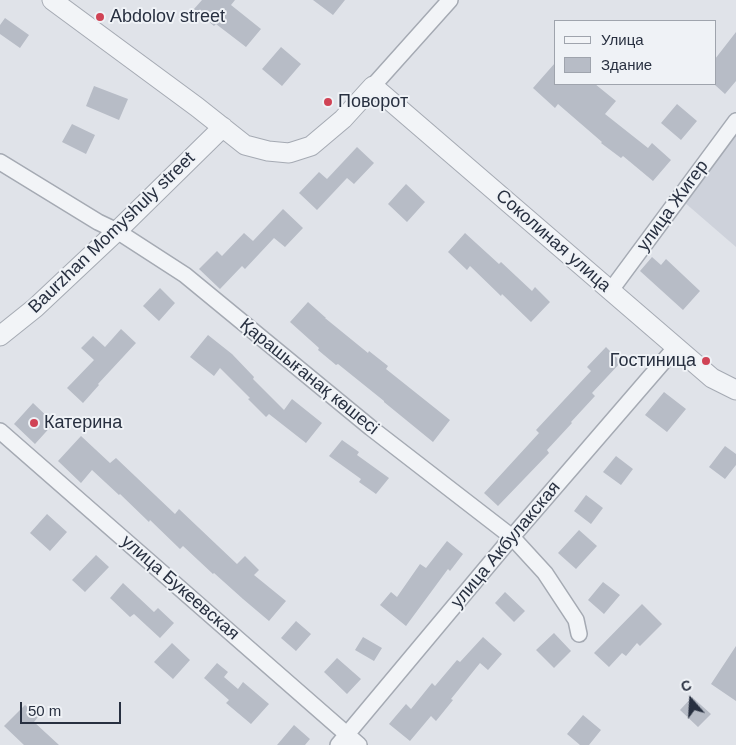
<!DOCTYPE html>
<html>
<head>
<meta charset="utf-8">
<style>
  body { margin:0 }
  #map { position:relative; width:736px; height:745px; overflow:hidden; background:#e0e3e9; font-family:Arial,sans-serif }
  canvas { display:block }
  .legend { position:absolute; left:554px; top:20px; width:162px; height:65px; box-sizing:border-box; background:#eff2f6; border:1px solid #9fa4ad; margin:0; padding:6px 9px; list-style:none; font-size:15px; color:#283040 }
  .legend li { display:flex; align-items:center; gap:10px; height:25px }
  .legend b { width:25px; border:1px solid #9fa4ad }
  .north { position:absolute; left:666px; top:675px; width:50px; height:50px; -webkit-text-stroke:4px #eff2f6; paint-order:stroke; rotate:341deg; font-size:14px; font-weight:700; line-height:20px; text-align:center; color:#283040 }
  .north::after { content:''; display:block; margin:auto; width:18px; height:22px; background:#283040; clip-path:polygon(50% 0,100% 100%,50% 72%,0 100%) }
  .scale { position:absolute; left:20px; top:702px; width:101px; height:22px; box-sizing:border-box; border:2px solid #283040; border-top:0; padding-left:6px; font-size:15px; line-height:18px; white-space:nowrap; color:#283040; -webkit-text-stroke:4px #eff2f6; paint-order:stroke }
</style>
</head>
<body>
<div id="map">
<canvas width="736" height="745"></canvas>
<ul class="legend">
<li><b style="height:6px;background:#f2f4f7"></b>Улица</li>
<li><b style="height:14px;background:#b7bcc6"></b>Здание</li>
</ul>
<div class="north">С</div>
<div class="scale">50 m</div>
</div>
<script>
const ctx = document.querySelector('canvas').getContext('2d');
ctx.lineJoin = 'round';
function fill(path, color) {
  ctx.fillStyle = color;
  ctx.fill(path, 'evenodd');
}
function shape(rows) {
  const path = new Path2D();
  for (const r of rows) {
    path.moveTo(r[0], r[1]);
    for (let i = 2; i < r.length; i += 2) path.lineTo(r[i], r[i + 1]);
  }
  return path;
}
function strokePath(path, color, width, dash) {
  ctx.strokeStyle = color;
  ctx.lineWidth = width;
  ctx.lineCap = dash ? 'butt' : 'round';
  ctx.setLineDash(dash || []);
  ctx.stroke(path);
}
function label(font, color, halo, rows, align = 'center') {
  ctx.font = font + ' Arial,sans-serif';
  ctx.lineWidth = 4;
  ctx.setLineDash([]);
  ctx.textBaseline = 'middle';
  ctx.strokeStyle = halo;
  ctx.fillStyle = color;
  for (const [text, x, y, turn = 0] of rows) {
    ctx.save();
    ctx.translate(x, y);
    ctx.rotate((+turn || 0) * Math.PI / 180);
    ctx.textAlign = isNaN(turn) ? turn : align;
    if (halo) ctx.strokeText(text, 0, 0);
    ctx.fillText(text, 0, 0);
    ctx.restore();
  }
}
const built = shape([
  [736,132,736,247,684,202]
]);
const building = shape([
  [202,0,235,0,231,5,261,29,246,47,216,24,214,26,194,9],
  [313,0,345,0,333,15],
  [5,18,29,35,20,48,0,34,0,25],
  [736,32,736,81,725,94,715,85,715,59],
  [281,47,301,64,282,86,262,69],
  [555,63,555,84,595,84,616,101,605,114,648,148,652,143,671,160,653,181,623,156,621,158,601,143,602,142,558,104,555,108,533,88],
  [94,86,128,99,119,120,86,106],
  [677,104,697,121,681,140,661,123],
  [72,124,95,135,86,154,62,142],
  [357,147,374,163,354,184,347,178,317,210,299,193,319,172,327,179],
  [406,184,425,202,407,222,388,204],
  [283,209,303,228,285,247,274,238,245,269,242,266,220,289,199,269,217,251,222,256,244,233,253,241],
  [465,233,499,264,501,262,532,291,535,287,550,302,531,322,502,294,501,296,470,266,467,270,448,252],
  [652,257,661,265,666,259,700,291,683,310,640,271],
  [160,288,175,303,159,321,143,306],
  [308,302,326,318,325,318,368,353,369,351,388,366,386,369,450,420,433,442,384,402,384,401,338,364,336,365,318,350,319,348,290,322],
  [121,329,136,343,98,384,99,385,83,403,67,388,94,360,81,348,93,336,105,347],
  [208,335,232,354,254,377,253,379,284,410,292,399,322,423,306,443,269,414,266,417,248,399,250,398,220,368,214,376,190,357],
  [606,347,621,362,592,393,595,396,571,422,572,423,547,450,549,453,498,506,484,493,539,433,536,430,591,371,587,367],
  [664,392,686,409,667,432,645,415],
  [33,403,54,423,35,444,14,424],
  [81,436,110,463,116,458,175,514,179,509,237,564,245,556,259,570,254,575,286,601,269,621,243,599,214,573,213,574,183,546,180,549,150,520,149,522,120,494,119,495,92,470,81,483,58,461],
  [342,440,359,452,357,455,389,478,376,494,359,482,361,479,329,456],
  [725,446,736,454,736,465,725,479,709,467],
  [616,456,633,469,621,485,603,472],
  [586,495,603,508,591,524,574,511],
  [47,514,67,532,50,551,30,533],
  [579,530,597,546,576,569,558,553],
  [447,541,463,554,450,571,448,569,406,626,380,605,391,592,397,597,420,564,426,568],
  [96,555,109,567,85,592,72,580],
  [603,582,620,595,604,614,588,600],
  [123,583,154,612,158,608,174,623,160,638,134,614,130,617,110,598],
  [505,592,525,611,514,622,495,603],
  [642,604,662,624,640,646,637,643,626,656,622,653,609,667,594,653],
  [296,621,311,634,296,651,281,638],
  [554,633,571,651,554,668,536,650],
  [363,637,382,648,374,661,355,650],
  [483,637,502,654,488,670,480,663,451,699,453,700,436,721,431,716,410,741,389,724,406,704,411,709,432,683,435,686,457,660,460,662],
  [172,643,190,660,173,679,154,662],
  [736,646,736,701,711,684],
  [337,658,361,679,347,694,324,672],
  [217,663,228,672,224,677,238,689,243,682,269,704,251,724,226,703,229,700,204,678],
  [692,697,711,714,698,727,680,710],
  [25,705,38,717,34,722,59,745,24,745,4,726],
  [583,715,601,730,589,745,580,745,567,734],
  [294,725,310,739,305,745,277,745]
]);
const minor = shape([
  [373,86,450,0],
  [0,162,98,222,117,231,185,275,371,428,512,537,545,573,576,620,579,634],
  [611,290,736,121],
  [0,431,359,745],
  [338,745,512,537,676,347]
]);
const tertiary = shape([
  [52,0,197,107,245,145,268,151,289,153,311,146,343,119,373,86,712,378,736,390],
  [0,336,35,308,117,231,223,127]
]);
const markers = [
  [100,17,5,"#d04355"],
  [328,102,5,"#d04355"],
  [706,361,5,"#d04355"],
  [34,423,5,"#d04355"]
];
const poiNames = [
  ["Abdolov street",110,17],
  ["Поворот",338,102],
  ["Гостиница",696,361,"right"],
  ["Катерина",44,423]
];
const streetNames = [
  ["улица Жигер",673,206,-54],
  ["Baurzhan Momyshuly street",112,233,-44],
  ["Соколиная улица",553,241,41],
  ["Қарашығанақ көшесі",309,377,39],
  ["улица Акбулакская",506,545,-50],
  ["улица Букеевская",180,588,41]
];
fill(built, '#ced2db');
fill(building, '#b7bcc6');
strokePath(minor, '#a5aab3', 18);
strokePath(tertiary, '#a5aab3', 21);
strokePath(minor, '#f2f4f7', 15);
strokePath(tertiary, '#f2f4f7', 19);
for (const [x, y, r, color] of markers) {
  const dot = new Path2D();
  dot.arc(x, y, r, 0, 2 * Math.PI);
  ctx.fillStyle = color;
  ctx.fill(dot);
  strokePath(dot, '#eff2f6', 2);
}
label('18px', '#283040', '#eff2f6', poiNames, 'left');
label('18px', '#283040', '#eff2f6', streetNames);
</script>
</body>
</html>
